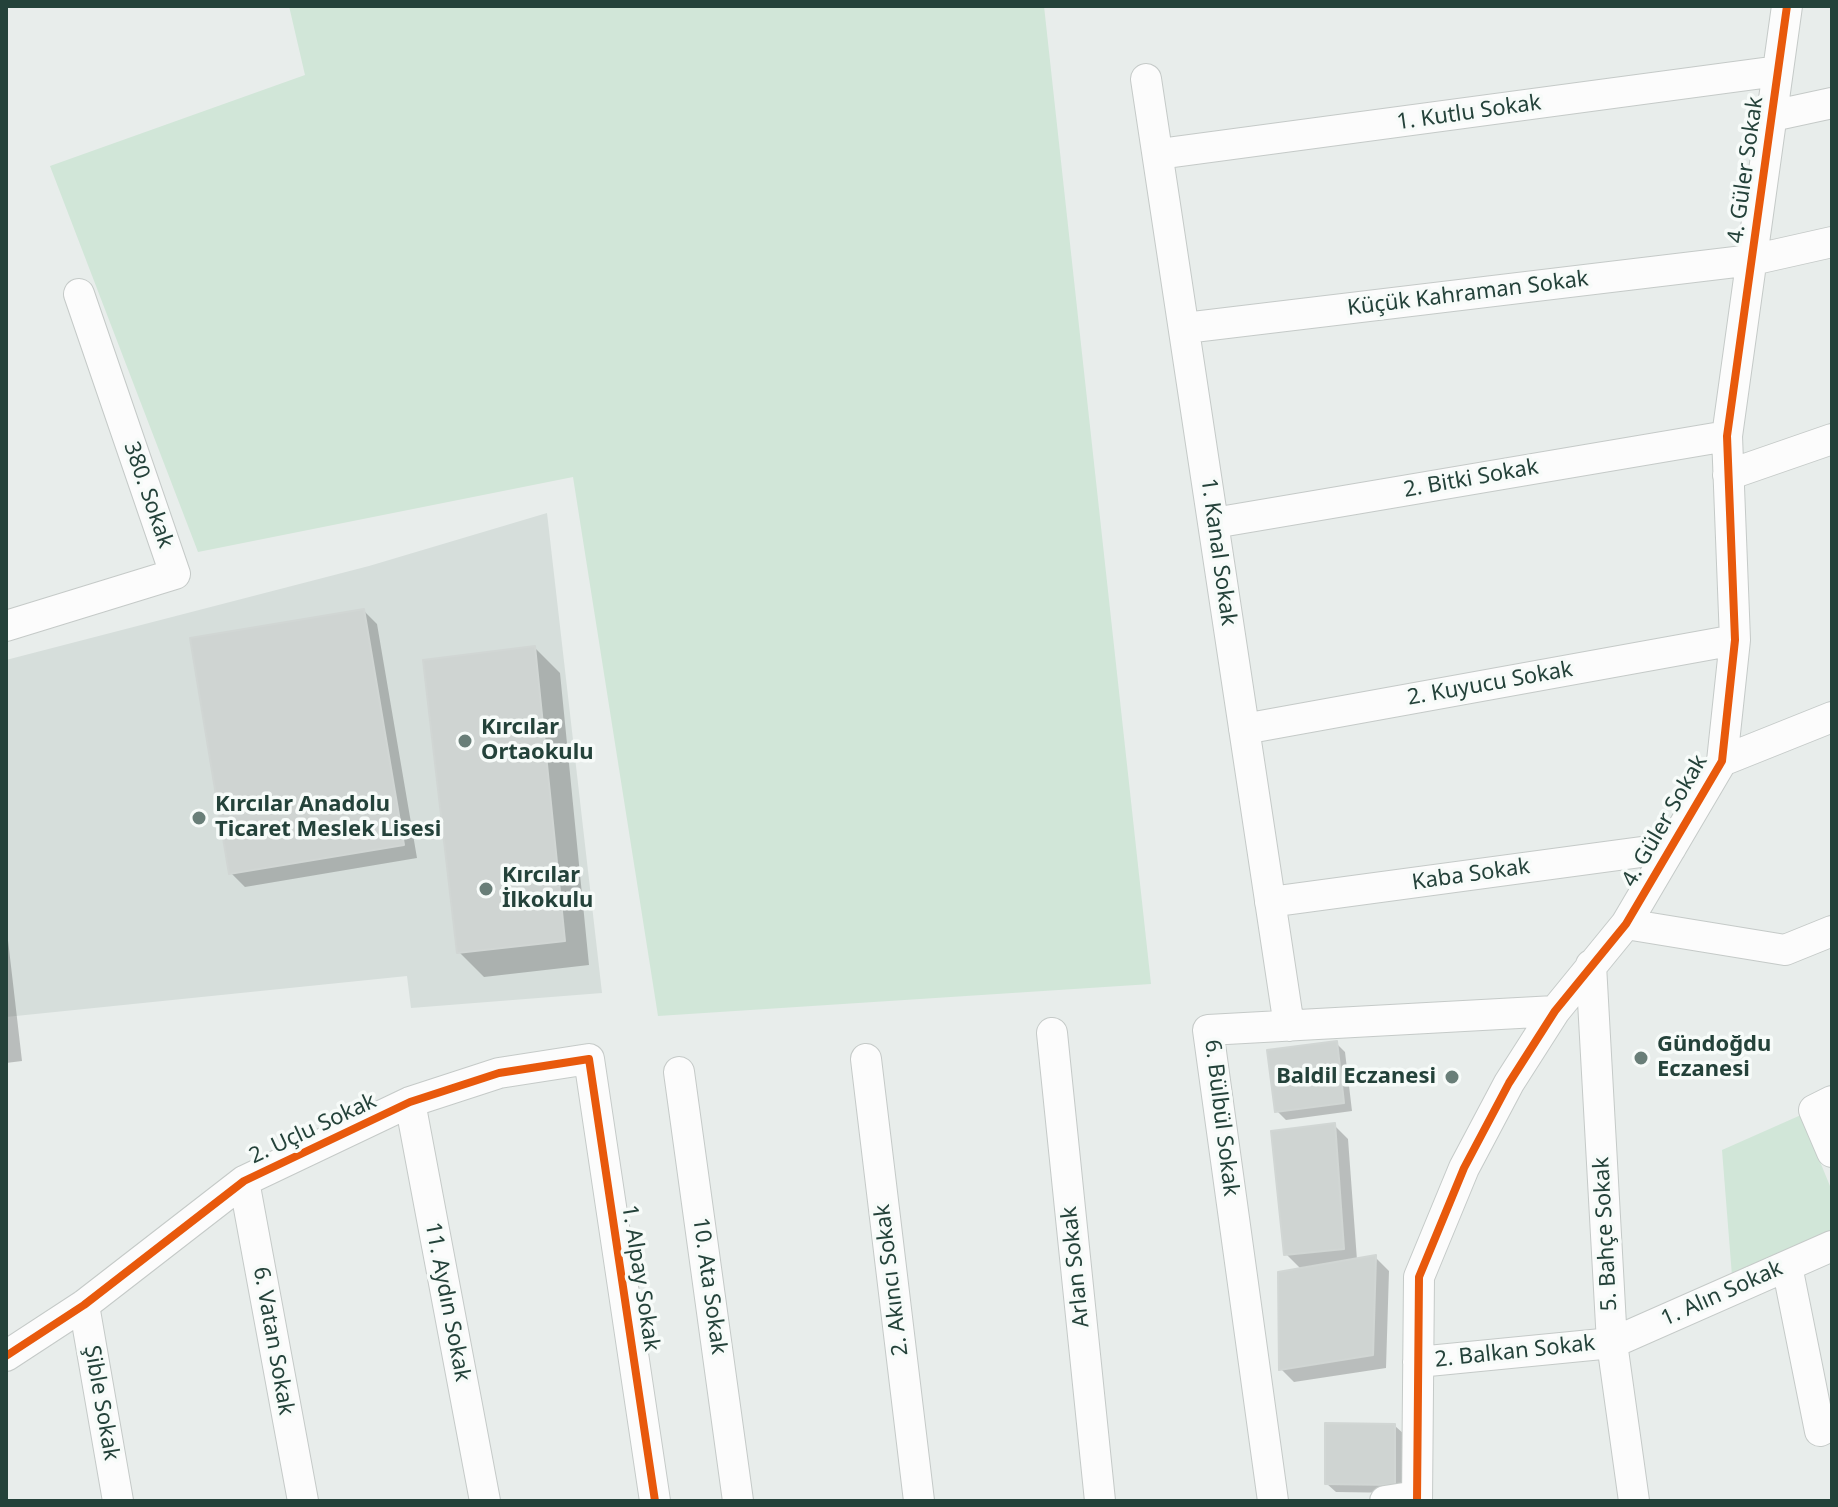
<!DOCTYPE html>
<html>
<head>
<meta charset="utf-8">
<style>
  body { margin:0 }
  #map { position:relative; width:1838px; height:1507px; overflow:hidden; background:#e8edeb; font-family:"Noto Sans",sans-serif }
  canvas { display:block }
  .frame { position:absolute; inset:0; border:8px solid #24423a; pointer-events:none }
</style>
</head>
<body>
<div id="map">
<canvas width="1838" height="1507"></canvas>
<div class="frame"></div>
</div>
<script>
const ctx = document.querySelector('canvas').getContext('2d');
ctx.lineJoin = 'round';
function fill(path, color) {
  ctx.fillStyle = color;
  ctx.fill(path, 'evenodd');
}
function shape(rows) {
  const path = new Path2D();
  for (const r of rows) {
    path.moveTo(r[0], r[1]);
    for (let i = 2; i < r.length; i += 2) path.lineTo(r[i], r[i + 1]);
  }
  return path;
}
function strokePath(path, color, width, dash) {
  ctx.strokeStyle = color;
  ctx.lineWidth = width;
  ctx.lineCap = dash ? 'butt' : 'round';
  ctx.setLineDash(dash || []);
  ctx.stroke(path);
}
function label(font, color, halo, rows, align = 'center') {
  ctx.font = font + ' "Noto Sans",sans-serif';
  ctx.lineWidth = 7;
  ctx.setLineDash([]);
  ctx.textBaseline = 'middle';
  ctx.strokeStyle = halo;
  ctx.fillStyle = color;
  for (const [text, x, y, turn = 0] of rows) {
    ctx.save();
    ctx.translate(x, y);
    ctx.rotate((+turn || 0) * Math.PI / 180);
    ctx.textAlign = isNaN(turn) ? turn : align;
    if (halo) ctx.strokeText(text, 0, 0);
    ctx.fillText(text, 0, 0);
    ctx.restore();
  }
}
const built = shape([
  [547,513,602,993,411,1008,407,976,6,1017,6,660,369,566]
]);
const green = shape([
  [289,6,1044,6,1151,984,658,1016,573,477,198,552,50,166,305,75],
  [1801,1115,1832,1191,1832,1231,1732,1276,1722,1150]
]);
const shadow = shape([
  [364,611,377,624,417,858,245,887,231,873],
  [535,648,560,673,589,965,484,977,459,952],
  [6,923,22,1061,6,1063],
  [1336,1043,1345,1052,1352,1111,1286,1120,1277,1111],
  [1334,1125,1348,1139,1357,1260,1375,1257,1389,1271,1386,1368,1294,1382,1281,1369,1302,1270,1286,1254],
  [1395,1426,1404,1434,1403,1493,1336,1492,1327,1484]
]);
const building = shape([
  [364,609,404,845,229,874,190,638,364,609],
  [535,646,565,941,457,953,423,660,535,646],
  [1337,1041,1344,1103,1275,1112,1267,1050,1337,1041],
  [1335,1123,1344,1249,1284,1255,1271,1131,1335,1123],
  [1376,1255,1373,1355,1279,1370,1278,1272,1376,1255],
  [1325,1423,1395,1424,1395,1485,1325,1484,1325,1423]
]);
const minor = shape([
  [1146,79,1289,1026],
  [1772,116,1832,103],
  [1159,154,1778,71],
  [1185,328,1752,260,1832,242],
  [1728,475,1832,439],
  [1214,523,1727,436],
  [6,626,175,574,79,294],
  [1244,729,1735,640],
  [1722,761,1832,717],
  [1270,902,1671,848],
  [1626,924,1785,950,1832,931],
  [1591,965,1612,1343,1634,1501],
  [1052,1033,1100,1501],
  [866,1059,919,1501],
  [679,1072,738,1501],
  [1832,1101,1814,1110,1832,1152],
  [410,1102,485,1501],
  [244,1181,303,1501],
  [1787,1266,1820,1431,1832,1425],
  [84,1305,118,1501],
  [6,1356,84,1305,244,1181,410,1102,499,1073,589,1059,655,1501],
  [1418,1362,1612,1343,1832,1246],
  [1273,1501,1208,1030,1555,1011],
  [1385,1501,1417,1496],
  [1417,1501,1419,1277,1464,1168,1509,1083,1555,1011,1626,924,1722,761,1735,640,1727,436,1787,6]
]);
const cycleway = shape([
  [6,1356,84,1305,244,1181,410,1102,499,1073,589,1059,655,1501],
  [1417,1501,1419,1277,1464,1168,1509,1083,1555,1011,1626,924,1722,761,1735,640,1727,436,1787,6]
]);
const markers = [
  [465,741,8,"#697e78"],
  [199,818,8,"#697e78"],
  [486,889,8,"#697e78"],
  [1641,1058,8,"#697e78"],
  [1452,1077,8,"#697e78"]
];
const streetNames = [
  ["1. Kutlu Sokak",1469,113,-8],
  ["4. Güler Sokak",1746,170,-82],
  ["Küçük Kahraman Sokak",1468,294,-7],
  ["2. Bitki Sokak",1471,479,-10],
  ["380. Sokak",148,495,71],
  ["1. Kanal Sokak",1218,552,82],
  ["2. Kuyucu Sokak",1490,684,-10],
  ["4. Güler Sokak",1665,821,-60],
  ["Kaba Sokak",1471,875,-8],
  ["6. Bülbül Sokak",1221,1118,83],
  ["2. Uçlu Sokak",313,1129,-25],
  ["5. Bahçe Sokak",1606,1234,-93],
  ["Arlan Sokak",1076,1267,-96],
  ["1. Alpay Sokak",640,1278,81],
  ["2. Akıncı Sokak",892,1280,-97],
  ["10. Ata Sokak",709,1286,82],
  ["1. Alın Sokak",1722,1294,-24],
  ["11. Aydın Sokak",447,1302,79],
  ["6. Vatan Sokak",273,1341,80],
  ["2. Balkan Sokak",1515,1352,-6],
  ["Şible Sokak",101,1403,80]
];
const poiNames = [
  ["Kırcılar",481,728],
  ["Ortaokulu",481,753],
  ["Kırcılar Anadolu",215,805],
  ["Ticaret Meslek Lisesi",215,830],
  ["Kırcılar",502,876],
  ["İlkokulu",502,901],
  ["Gündoğdu",1657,1045],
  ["Eczanesi",1657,1070],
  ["Baldil Eczanesi",1436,1077,"right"]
];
fill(built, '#d6dedb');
fill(green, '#d1e6d8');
fill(shadow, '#0003');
fill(building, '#cfd4d2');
strokePath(building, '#d1d6d4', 2);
strokePath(minor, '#c5cac8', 32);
strokePath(minor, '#fcfcfc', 30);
strokePath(cycleway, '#e8590c', 8);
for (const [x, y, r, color] of markers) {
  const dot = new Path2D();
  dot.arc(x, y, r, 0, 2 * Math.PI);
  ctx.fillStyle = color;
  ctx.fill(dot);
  strokePath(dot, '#f7fbf9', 3);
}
label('22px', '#24423a', '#f7fbf9', streetNames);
label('bold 22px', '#24423a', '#f7fbf9', poiNames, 'left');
</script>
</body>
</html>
